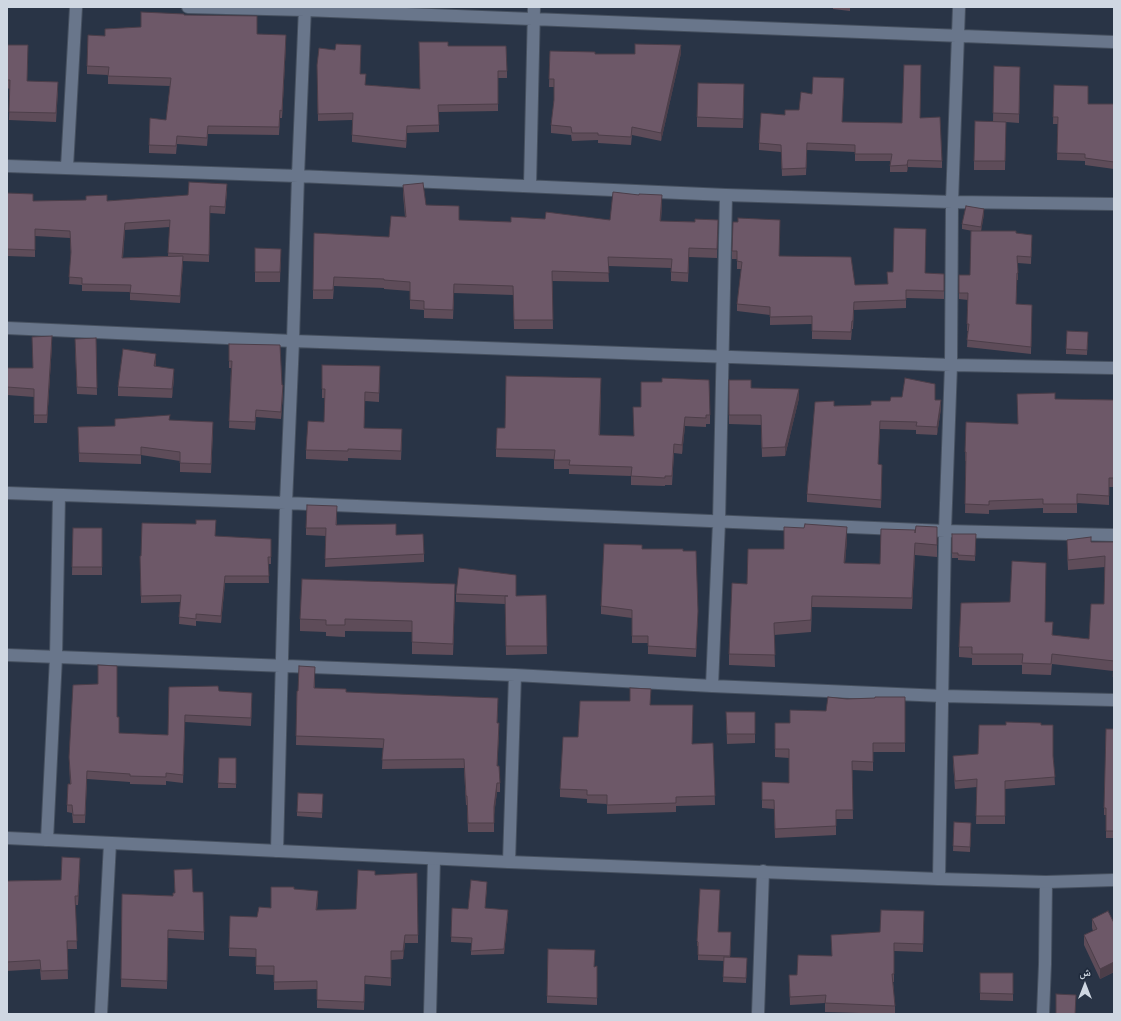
<!DOCTYPE html>
<html>
<head>
<meta charset="utf-8">
<style>
  body { margin:0 }
  #map { position:relative; width:1121px; height:1021px; overflow:hidden; background:#293446; font-family:"Nunito Sans","Noto Naskh Arabic",sans-serif }
  canvas { display:block }
  .frame { position:absolute; inset:0; border:8px solid #cfd7e2; pointer-events:none }
  .north { position:absolute; left:1065px; top:965px; width:40px; height:40px; -webkit-text-stroke:3px #1f2a3c; paint-order:stroke; rotate:0deg; font-size:11px; font-weight:700; line-height:16px; text-align:center; color:#cfd7e2 }
  .north::after { content:''; display:block; margin:auto; width:14px; height:18px; background:#cfd7e2; clip-path:polygon(50% 0,100% 100%,50% 72%,0 100%) }
</style>
</head>
<body>
<div id="map">
<canvas width="1121" height="1021"></canvas>
<div class="frame"></div>
<div class="north">ش</div>
</div>
<script>
const ctx = document.querySelector('canvas').getContext('2d');
ctx.lineJoin = 'round';
function shape(rows) {
  const path = new Path2D();
  for (const r of rows) {
    path.moveTo(r[0], r[1]);
    for (let i = 2; i < r.length; i += 2) path.lineTo(r[i], r[i + 1]);
  }
  return path;
}
function strokePath(path, color, width, dash) {
  ctx.strokeStyle = color;
  ctx.lineWidth = width;
  ctx.lineCap = dash ? 'butt' : 'round';
  ctx.setLineDash(dash || []);
  ctx.stroke(path);
}
function fill(path, color) {
  ctx.fillStyle = color;
  ctx.fill(path, 'evenodd');
}
const street = shape([
  [188,7,305,10,1114,42],
  [7,166,298,176,726,195,952,202,1114,204],
  [67,167,76,7],
  [530,186,534,7],
  [7,328,293,341,951,365,1114,368],
  [7,493,286,503,945,531,1114,535],
  [7,655,515,675,712,686,943,696,1114,700],
  [712,686,719,522,726,195],
  [47,840,56,657,59,495],
  [277,851,286,503,293,341,298,176,305,7],
  [509,862,515,675],
  [939,879,945,531,951,365,952,202,959,7],
  [101,1014,110,843],
  [430,1014,434,859],
  [758,1014,763,871],
  [1043,1014,1045,964,1046,882]
]);
const secondary = shape([
  [7,838,509,862,939,879,1046,882,1114,880]
]);
const wall = shape([
  [833,7,850,7,850,11,833,9],
  [184,15,257,34,286,43,282,118,280,118,279,135,208,134,207,146,177,144,176,154,149,153,149,145,166,120,170,86,108,84,108,75,87,74,87,66,105,36,105,29,141,27],
  [7,45,27,81,58,90,56,122,9,120,10,89,7,88],
  [448,46,507,71,507,78,498,78,498,111,439,112,439,132,407,133,406,148,352,142,352,120,318,121,317,65,360,74,365,85,420,89],
  [550,51,595,54,635,54,681,53,661,141,632,135,631,145,598,143,598,140,572,141,571,135,551,133,551,125,554,100,554,87,549,87],
  [994,66,1020,67,1019,123,1006,122,1005,170,974,170,974,161,993,122],
  [844,85,842,122,902,123,920,118,942,161,942,168,908,167,907,172,890,172,890,161,855,161,855,152,807,150,806,175,782,176,781,152,759,150,759,143,785,115,799,110,812,94],
  [1054,85,1088,104,1114,104,1114,169,1085,165,1085,161,1057,160,1058,124,1053,124],
  [744,93,743,128,697,127,697,117],
  [403,185,426,205,459,220,511,222,545,219,610,220,662,204,661,221,695,222,718,220,717,258,689,257,688,282,671,281,671,268,608,266,609,282,552,281,553,329,514,329,513,295,454,293,453,319,424,318,424,310,410,309,410,291,384,289,384,288,334,286,333,299,313,299,313,290,389,237,405,217,403,194],
  [227,191,225,214,210,213,209,262,183,261,180,303,130,300,130,292,82,291,82,285,69,284,71,255,70,238,35,236,35,257,7,256,7,205,33,201,107,201,188,195],
  [170,227,168,256,123,258,125,230],
  [984,214,981,231,1032,235,1031,264,1018,263,1018,280,1017,280,1016,304,1032,305,1031,354,967,347,968,331,967,331,968,300,959,299,959,275,970,275,973,231,962,229,962,224],
  [738,222,779,256,855,285,888,284,925,273,944,274,944,299,906,298,906,308,854,310,853,329,852,329,851,340,812,339,812,324,770,325,770,315,737,311,737,304,742,269,737,269,737,259,732,259,732,251],
  [281,249,280,282,255,282,255,272],
  [1088,332,1087,355,1066,354,1066,349],
  [96,338,97,395,77,394,75,346],
  [52,344,47,423,34,423,34,397,7,395,7,368,33,368],
  [229,344,282,385,283,393,281,419,256,417,255,430,229,428,231,368,229,368],
  [156,363,156,366,174,378,172,398,118,396,118,387],
  [322,365,380,366,379,402,365,401,364,428,402,438,401,460,348,458,348,461,306,459,306,450,324,422,325,398,322,398],
  [729,380,751,388,799,398,785,456,762,457,761,425,729,424],
  [601,386,600,435,634,436,633,407,710,415,710,424,706,424,706,427,685,426,682,454,674,453,672,485,665,485,665,486,631,485,631,476,569,474,569,469,554,469,554,459,496,457,496,449,505,428],
  [1055,399,1114,400,1114,487,1109,487,1109,505,1077,503,1077,513,1043,513,1043,508,989,510,989,514,965,513,966,461,965,461,965,452,1018,424],
  [935,400,941,408,937,435,916,434,916,430,880,429,878,464,882,472,881,508,807,502,807,494,834,406,871,405,890,401],
  [115,419,170,420,213,431,211,473,180,472,180,461,141,455,141,464,79,462,78,427,115,426],
  [337,514,337,525,396,535,424,554,424,562,325,567,326,536,306,535,306,528],
  [937,527,937,557,915,555,912,609,812,607,811,632,774,635,775,667,729,665,729,654,747,584,784,549,847,539,845,563,880,564,915,530],
  [73,528,102,528,102,575,72,575],
  [952,534,976,534,975,561,958,560,958,558,952,558],
  [215,537,271,539,271,564,268,564,269,583,225,583,221,623,196,621,196,626,179,624,180,602,141,603,140,556],
  [1067,540,1091,542,1114,542,1114,687,1113,687,1113,671,1052,664,1051,675,1022,674,1022,665,972,665,972,658,959,657,959,647,1045,622,1053,635,1089,639,1104,604,1105,567,1068,570,1067,550],
  [642,549,698,611,696,657,648,654,648,643,632,643,632,618,601,614,601,606],
  [456,594,516,596,546,595,547,654,506,655,505,604,456,602],
  [455,596,453,655,412,654,412,632,345,631,345,637,326,636,326,632,300,631,300,619],
  [315,675,315,688,346,692,498,706,497,723,499,732,497,766,500,783,500,792,497,792,494,815,494,832,468,832,467,805,466,805,464,768,382,769,383,748,296,745,297,691,298,691],
  [169,687,219,691,252,700,251,726,185,722,183,783,166,781,166,785,130,784,130,782,87,779,85,823,73,823,72,813,67,812,67,805,70,784,69,757,117,717,119,733,168,735],
  [905,697,905,752,873,752,873,771,852,770,853,819,836,819,836,835,775,838,774,809,762,808,762,800,789,783,789,758,775,757,775,749,790,723,826,711,847,699],
  [651,705,692,744,713,743,715,805,676,806,676,812,607,814,607,804,587,803,587,799,560,797,560,789,578,737],
  [726,712,755,712,755,743,727,744],
  [1006,725,1041,725,1053,756,1055,785,1005,789,1005,824,976,824,977,787,955,789,953,764,953,756,978,754],
  [1114,729,1114,838,1106,838,1106,815,1104,815,1104,808],
  [219,758,236,758,236,788,218,788],
  [323,794,322,818,297,816,297,812],
  [954,822,971,823,970,852,953,851],
  [80,867,78,905,75,905,77,949,67,949,68,979,41,980,40,969,7,971,7,881,61,880],
  [174,870,193,892,204,932,204,940,168,938,167,989,121,987,122,894,173,896,175,893],
  [375,875,418,935,418,943,405,943,403,959,391,960,391,986,365,984,364,1010,317,1008,317,989,274,990,274,975,256,974,256,957,229,956,229,948,257,917,271,908,318,899,317,910,356,909],
  [487,887,485,908,508,915,504,954,471,955,471,943,451,942,452,908,468,909],
  [924,911,923,952,894,951,894,982,893,982,895,1006,895,1014,825,1012,825,1003,790,1005,789,975,797,975,832,956,831,935,880,932],
  [1092,919,1114,923,1114,972,1100,979,1084,945,1084,935,1093,931,1092,928],
  [718,932,731,932,730,957,747,958,746,983,723,982,724,961,698,960,698,946,697,946,697,941],
  [597,966,597,1005,547,1003,547,996,594,967],
  [980,973,1013,973,1013,1001,980,1000]
]);
const shadedWall = shape([
  [286,35,286,43,282,118,282,111],
  [681,45,681,53,661,141,661,133],
  [744,84,744,93,743,128,743,119],
  [407,126,407,133,406,148,406,141],
  [908,160,908,167,907,172,907,165],
  [662,195,662,204,660,230,660,221],
  [984,209,984,214,981,232,981,227],
  [125,223,125,230,122,265,122,258],
  [183,256,183,263,180,303,180,296],
  [52,336,52,344,47,423,47,415],
  [156,354,156,363,154,374,154,366],
  [174,369,174,378,172,398,172,389],
  [283,385,283,393,281,419,281,412],
  [799,389,799,398,785,456,785,447],
  [941,400,941,408,937,435,937,427],
  [685,417,685,426,682,454,682,445],
  [847,527,847,539,844,574,844,563],
  [915,543,915,555,912,609,912,598],
  [225,576,225,583,221,623,221,616],
  [455,584,455,596,453,655,453,644],
  [499,723,499,732,497,775,497,766],
  [497,783,497,792,494,815,494,807],
  [80,858,80,867,78,905,78,896],
  [318,891,318,899,316,919,316,910],
  [508,910,508,915,504,954,504,949],
  [405,935,405,943,403,959,403,951],
  [1114,962,1114,972,1100,979,1100,969]
]);
const building = shape([
  [141,12,184,14,184,15,257,16,257,34,286,35,282,111,280,110,279,127,208,126,207,138,177,136,176,146,149,145,150,118,166,120,171,78,108,76,109,67,87,66,88,35,105,36,105,29,141,27,141,12],
  [419,42,448,42,448,46,506,46,507,71,498,71,498,104,438,105,439,125,407,126,406,141,352,135,353,113,318,114,317,65,319,48,335,50,336,44,361,45,360,74,366,74,365,85,420,89,419,42],
  [635,44,681,45,661,133,632,127,631,137,598,135,598,133,572,133,571,127,551,125,554,100,554,79,549,79,550,51,595,52,595,54,635,54,635,44],
  [7,45,28,45,27,81,58,82,56,113,9,112,10,80,7,80,7,45],
  [904,65,921,65,920,118,940,117,942,161,908,160,907,165,890,166,892,154,855,154,855,145,807,143,806,168,782,169,781,145,759,143,761,113,785,115,785,110,799,110,801,92,812,94,813,77,844,78,842,122,902,123,904,65],
  [994,66,1020,67,1019,114,993,113,994,66],
  [698,83,744,84,743,119,697,117,698,83],
  [1054,85,1088,86,1088,104,1114,104,1114,162,1085,158,1085,154,1057,153,1058,117,1053,117,1054,85],
  [975,121,1006,122,1005,161,974,161,975,121],
  [189,182,227,184,225,207,210,206,209,255,168,253,170,220,125,223,122,258,183,256,180,296,130,293,131,285,82,284,82,278,69,277,71,252,70,231,35,229,35,250,7,249,7,193,33,194,33,201,86,200,86,196,107,195,107,201,188,195,189,182],
  [423,183,426,205,459,206,459,220,511,222,511,217,545,219,546,212,610,220,613,192,639,195,639,194,662,195,660,221,695,222,695,219,718,220,717,249,689,248,688,273,671,272,672,259,608,257,609,273,552,271,553,320,514,320,513,286,454,284,453,310,424,309,424,301,410,300,410,282,384,280,384,279,334,277,333,290,313,290,314,233,389,237,391,216,406,217,403,185,423,183],
  [966,206,984,209,981,227,962,224,966,206],
  [738,218,780,220,779,256,851,257,855,285,888,284,887,272,893,272,894,228,926,229,925,273,944,274,944,291,906,290,906,300,854,302,853,321,852,321,851,332,812,331,812,316,770,317,770,307,737,304,742,262,737,261,737,251,732,251,733,222,738,222,738,218],
  [971,231,1016,231,1016,233,1032,235,1031,257,1017,256,1018,273,1017,273,1016,304,1032,305,1031,347,967,340,969,324,967,324,968,293,959,293,959,275,970,275,971,231],
  [255,248,281,249,280,272,255,272,255,248],
  [1067,331,1088,332,1087,350,1066,349,1067,331],
  [52,336,47,415,34,415,34,389,7,387,7,368,33,368,32,337,52,336],
  [96,338,97,388,77,387,75,339,96,338],
  [229,344,280,345,282,385,283,385,281,412,256,410,255,422,229,421,232,361,229,361,229,344],
  [123,349,156,354,154,366,174,369,172,389,118,387,123,349],
  [322,365,380,366,379,393,365,392,364,428,402,429,401,451,348,449,348,451,306,450,308,421,324,422,325,389,322,389,322,365],
  [506,376,601,378,599,435,634,436,633,407,641,407,641,382,662,382,662,378,709,380,710,415,706,415,706,418,685,417,682,445,674,444,672,476,665,476,665,478,631,476,632,467,569,465,570,460,554,460,555,450,496,449,497,428,505,428,506,376],
  [905,378,935,384,935,400,941,400,937,427,916,426,917,422,880,421,878,464,882,465,881,500,807,494,815,402,834,401,834,406,871,405,871,401,890,401,891,397,902,397,905,378],
  [729,380,751,380,751,388,799,389,785,447,762,448,761,415,729,415,729,380],
  [1055,393,1055,399,1114,400,1114,478,1109,478,1109,496,1077,494,1077,504,1043,504,1043,499,989,501,989,505,965,504,966,452,965,452,966,422,1018,424,1017,394,1055,393],
  [170,415,169,420,213,422,211,464,180,463,180,452,141,447,141,455,79,453,78,427,115,426,115,419,170,415],
  [307,505,337,506,336,525,396,524,396,535,423,534,424,554,325,559,326,528,306,528,307,505],
  [196,520,216,520,215,536,271,539,271,557,268,557,269,576,225,576,221,616,196,614,196,619,179,617,181,595,141,596,140,556,141,556,142,523,196,524,196,520],
  [805,524,847,527,844,563,880,564,881,529,915,530,915,533,916,526,937,527,937,545,915,543,912,598,812,596,811,620,774,623,775,655,729,654,732,583,747,584,748,549,784,549,784,527,804,528,805,524],
  [73,528,102,528,102,567,72,567,73,528],
  [952,534,976,534,975,556,958,555,958,553,952,553,952,534],
  [1091,537,1091,542,1114,542,1114,677,1113,677,1114,661,1052,654,1051,664,1022,663,1023,654,972,654,972,647,959,647,961,603,1010,602,1012,561,1046,563,1045,622,1053,622,1052,635,1089,639,1091,604,1104,604,1105,556,1068,560,1067,540,1091,537],
  [604,544,642,545,642,549,683,549,683,551,696,551,698,611,696,649,648,646,648,636,632,636,632,610,601,606,604,544],
  [459,568,516,575,516,596,546,595,547,646,506,646,505,596,508,596,456,594,459,568],
  [302,579,455,584,453,644,412,642,412,621,345,619,345,625,326,625,326,620,300,619,302,579],
  [98,665,117,666,117,717,119,717,119,733,168,735,169,687,218,686,219,691,252,693,251,718,185,715,183,775,166,773,166,777,130,776,130,774,87,771,85,815,73,815,72,805,67,805,68,784,71,784,69,757,73,685,98,684,98,665],
  [299,666,315,667,314,688,346,689,346,692,498,698,497,723,499,723,497,766,499,766,500,783,497,783,494,807,494,823,468,823,467,796,466,796,464,759,382,760,384,739,296,736,297,691,298,691,299,666],
  [630,688,651,689,650,705,693,705,692,744,713,743,715,796,676,797,676,803,607,805,607,795,587,795,587,790,560,789,563,737,578,737,580,701,630,701,630,688],
  [828,697,847,699,875,698,875,697,905,697,905,743,873,743,873,762,852,761,853,810,836,810,836,826,775,829,774,800,762,800,762,782,789,783,789,749,775,749,775,723,790,723,790,710,826,711,828,697],
  [726,712,755,712,755,734,727,734,726,712],
  [1006,722,1041,723,1041,725,1053,725,1053,756,1055,777,1005,781,1005,816,976,816,977,779,955,781,953,756,978,754,979,725,1006,725,1006,722],
  [1106,729,1114,729,1114,831,1106,831,1106,808,1104,808,1106,729],
  [219,758,236,758,236,784,218,783,219,758],
  [298,793,323,794,322,813,297,812,298,793],
  [954,822,971,823,970,847,953,846,954,822],
  [62,857,80,858,78,896,75,896,77,941,67,941,68,970,41,971,40,960,7,962,7,881,61,880,62,857],
  [192,869,193,892,203,892,204,932,168,930,167,981,121,979,122,894,173,896,173,893,175,893,174,870,192,869],
  [358,870,375,871,375,875,417,873,418,935,405,935,403,951,391,951,391,978,365,976,364,1002,317,1000,317,981,274,982,274,966,256,966,256,949,229,948,230,916,257,917,259,907,271,908,271,887,294,887,294,889,318,891,316,910,356,909,358,870],
  [471,880,487,882,485,908,508,910,504,949,471,951,472,938,451,937,452,908,468,909,471,880],
  [700,889,720,890,718,932,731,932,730,956,698,955,698,942,697,941,700,889],
  [881,910,924,911,923,944,894,943,894,974,892,974,895,1006,825,1003,826,995,790,997,789,975,797,975,798,955,832,956,831,935,880,932,881,910],
  [1108,911,1114,923,1114,962,1100,969,1084,935,1097,929,1092,919,1108,911],
  [548,949,595,950,594,967,597,966,597,998,547,996,548,949],
  [724,957,747,958,746,978,723,977,724,957],
  [980,973,1013,973,1013,994,980,993,980,973],
  [1056,994,1076,995,1075,1014,1056,1014,1056,994]
]);
strokePath(street, '#46505f', 14);
strokePath(secondary, '#46505f', 14);
strokePath(street, '#69768b', 12);
strokePath(secondary, '#69768b', 12);
fill(wall, '#5e4c59');
fill(shadedWall, '#4c3e49');
fill(building, '#6d5868');
strokePath(building, '#4c3e49', 1);
</script>
</body>
</html>
